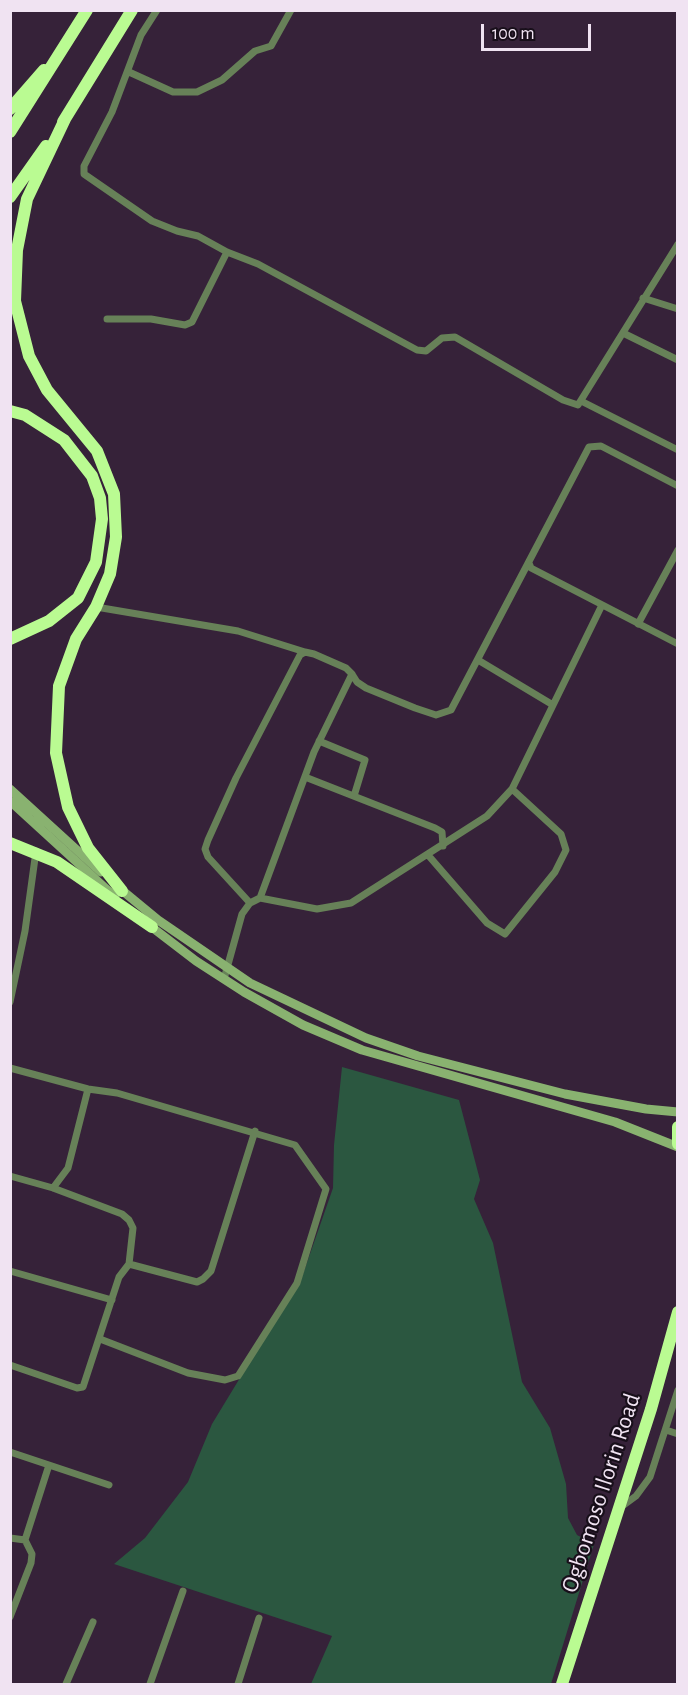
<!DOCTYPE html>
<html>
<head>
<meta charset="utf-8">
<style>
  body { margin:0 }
  #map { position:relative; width:688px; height:1695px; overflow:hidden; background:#362239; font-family:"Alegreya Sans",sans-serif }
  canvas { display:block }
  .frame { position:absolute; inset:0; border:12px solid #f0e3f2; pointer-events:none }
  .scale { position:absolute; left:481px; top:24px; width:110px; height:27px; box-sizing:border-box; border:3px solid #f0e3f2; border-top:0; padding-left:8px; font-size:18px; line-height:21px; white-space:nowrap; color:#f0e3f2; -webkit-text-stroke:4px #180f1a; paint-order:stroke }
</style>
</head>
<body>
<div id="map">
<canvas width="688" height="1695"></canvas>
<div class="frame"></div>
<div class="scale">100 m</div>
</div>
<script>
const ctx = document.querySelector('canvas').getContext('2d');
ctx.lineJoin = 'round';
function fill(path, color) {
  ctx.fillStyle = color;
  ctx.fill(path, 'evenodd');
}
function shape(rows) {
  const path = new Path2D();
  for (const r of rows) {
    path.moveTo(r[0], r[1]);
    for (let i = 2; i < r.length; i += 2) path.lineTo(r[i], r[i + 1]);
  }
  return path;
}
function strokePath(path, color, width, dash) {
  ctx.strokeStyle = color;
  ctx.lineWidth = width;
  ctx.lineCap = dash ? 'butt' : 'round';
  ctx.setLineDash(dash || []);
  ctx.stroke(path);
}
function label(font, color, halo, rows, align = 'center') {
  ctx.font = font + ' "Alegreya Sans",sans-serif';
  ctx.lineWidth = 4.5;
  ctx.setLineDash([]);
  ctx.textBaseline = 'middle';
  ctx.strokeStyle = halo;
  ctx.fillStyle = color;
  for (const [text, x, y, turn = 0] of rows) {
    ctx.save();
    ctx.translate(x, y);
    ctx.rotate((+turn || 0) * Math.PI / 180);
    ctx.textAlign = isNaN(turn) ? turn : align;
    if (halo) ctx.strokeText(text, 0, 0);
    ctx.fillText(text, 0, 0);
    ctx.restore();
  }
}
const green = shape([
  [342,1067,459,1100,480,1180,474,1199,493,1243,522,1382,550,1428,566,1484,568,1518,577,1535,594,1544,551,1684,311,1684,332,1636,114,1564,145,1538,188,1482,212,1424,303,1274,333,1188,334,1145]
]);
const street = shape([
  [157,10,141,35,112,112,84,166,84,174,152,221,177,231,198,236,227,252,258,264,417,350,426,351,442,338,455,337,563,400,578,405,678,244],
  [129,72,173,92,197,92,222,80,255,51,271,46,291,10],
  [643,298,678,309],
  [107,319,151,319,185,325,192,322,227,252],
  [623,333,678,360],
  [583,402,678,450],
  [529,563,531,568,678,644],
  [96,607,238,631,305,652],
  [638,624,678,550],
  [478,660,553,705],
  [319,741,365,760,354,796],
  [305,777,435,828,442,832,443,846],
  [428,855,487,923,505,934,555,872,566,850,561,834,512,789],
  [260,898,317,909,351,903,487,816,512,789,602,605],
  [250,903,208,857,205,849,208,840,236,778,300,655,305,652,314,654,346,668,352,674],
  [224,979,242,914,250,903,260,898,314,752,352,674,357,682,366,688,415,708,436,715,451,710,589,447,601,446,678,486],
  [10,1002,25,931,36,851],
  [10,1068,88,1089,117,1093,295,1145,326,1189,297,1283,238,1376,225,1380,188,1373,100,1339],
  [10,1176,53,1188,122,1214,129,1220,133,1228,129,1264,119,1277,83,1387,77,1388,10,1365],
  [53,1188,68,1168,88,1089],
  [129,1264,197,1282,203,1279,211,1271,255,1131],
  [10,1271,112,1300],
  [666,1430,678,1434],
  [10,1452,109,1485],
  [621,1507,636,1496,650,1477,678,1390],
  [10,1538,25,1540,32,1554,31,1563,10,1617],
  [25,1540,49,1465],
  [66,1684,93,1622],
  [150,1684,183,1591],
  [238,1684,259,1618]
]);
const secondary = shape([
  [10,789,101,872],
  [10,801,115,897],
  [118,887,158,920,250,983,366,1038,418,1056,565,1094,646,1109,678,1112],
  [149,925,196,961,244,992,303,1025,362,1050,615,1122,678,1147]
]);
const highway = shape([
  [10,109,44,70],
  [66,117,27,199,17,250,15,301,29,356,47,390,97,451,114,494,116,537,110,574,96,607,76,639,59,686,56,753,68,807,88,848,122,891],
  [63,122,132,10],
  [10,132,87,10],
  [10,197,46,146],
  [10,411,25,415,64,440,92,476,100,498,102,519,96,562,78,598,49,621,10,639],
  [10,843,57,862,152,927],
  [678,1127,678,1144],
  [562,1684,651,1409,678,1312]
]);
const streetNames = [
  ["Ogbomoso Ilorin Road",601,1493,-72]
];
fill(green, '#2b5740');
strokePath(street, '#678158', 7);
strokePath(secondary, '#89b270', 9);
strokePath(highway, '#bafb92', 12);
label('24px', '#f0e3f2', '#180f1a', streetNames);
</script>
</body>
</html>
